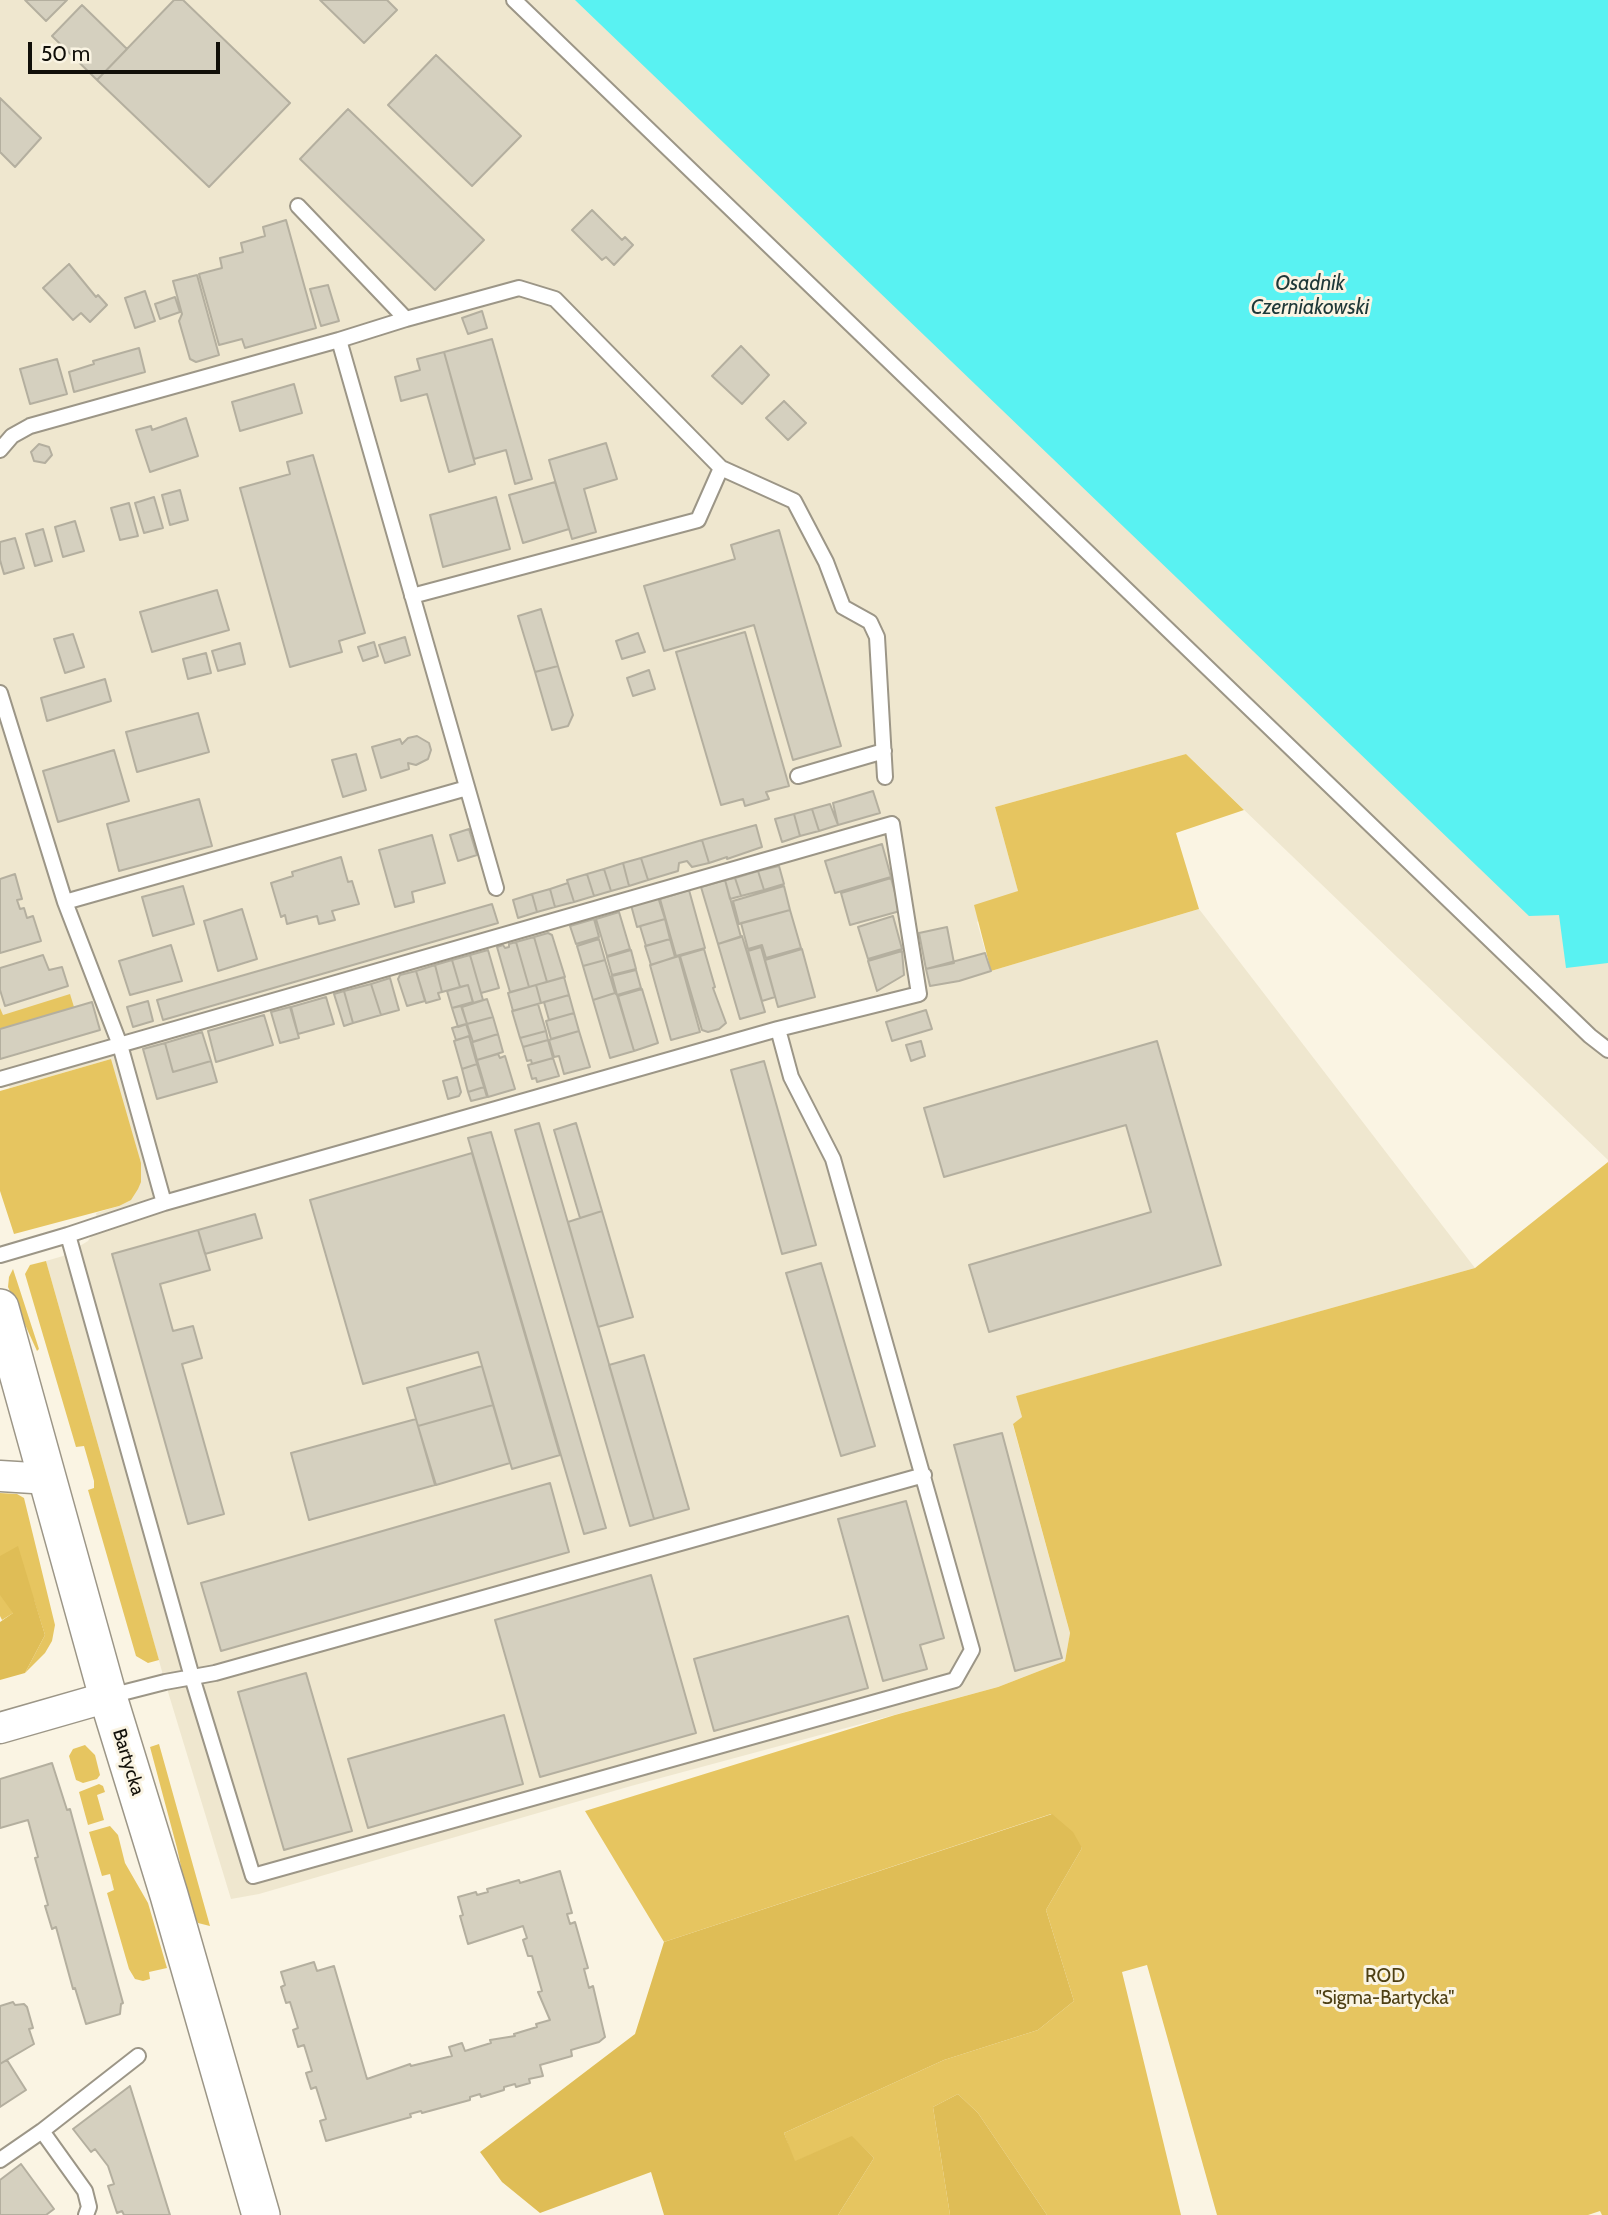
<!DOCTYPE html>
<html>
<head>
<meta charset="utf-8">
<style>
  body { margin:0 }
  #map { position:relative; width:1608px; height:2215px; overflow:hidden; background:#faf4e3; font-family:Cabin,sans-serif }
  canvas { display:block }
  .scale { position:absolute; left:28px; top:42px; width:192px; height:32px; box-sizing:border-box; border:4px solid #110f09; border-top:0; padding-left:9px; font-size:21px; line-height:24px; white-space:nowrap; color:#110f09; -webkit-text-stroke:5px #faf4e3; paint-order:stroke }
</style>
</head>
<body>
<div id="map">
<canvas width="1608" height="2215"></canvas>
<div class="scale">50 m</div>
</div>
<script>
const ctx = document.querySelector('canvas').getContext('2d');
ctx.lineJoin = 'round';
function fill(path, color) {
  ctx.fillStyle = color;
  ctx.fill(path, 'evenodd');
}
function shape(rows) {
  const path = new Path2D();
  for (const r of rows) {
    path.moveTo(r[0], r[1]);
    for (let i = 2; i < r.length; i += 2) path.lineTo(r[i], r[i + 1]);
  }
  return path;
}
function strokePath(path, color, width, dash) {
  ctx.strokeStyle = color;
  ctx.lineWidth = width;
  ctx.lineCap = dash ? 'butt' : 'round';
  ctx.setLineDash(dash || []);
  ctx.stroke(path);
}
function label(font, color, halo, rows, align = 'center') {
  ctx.font = font + ' Cabin,sans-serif';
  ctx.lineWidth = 6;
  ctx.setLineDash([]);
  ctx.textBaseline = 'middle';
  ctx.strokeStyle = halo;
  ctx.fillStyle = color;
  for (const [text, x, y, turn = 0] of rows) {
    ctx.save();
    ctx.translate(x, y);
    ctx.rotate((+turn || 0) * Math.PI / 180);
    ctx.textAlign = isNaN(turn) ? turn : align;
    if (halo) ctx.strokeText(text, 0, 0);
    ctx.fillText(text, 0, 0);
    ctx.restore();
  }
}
const built = shape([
  [0,0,1608,0,1608,1160,1186,754,995,807,1018,891,977,922,991,971,1199,909,1475,1268,1017,1396,1022,1417,1013,1425,1070,1633,1065,1661,998,1687,631,1786,259,1894,231,1899,165,1682,46,1261,63,1256,88,1241,98,1226,96,1213,119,1206,111,1059,10,1088,0,1071]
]);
const green = shape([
  [1186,754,1244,810,1176,833,1199,909,991,971,974,905,1018,891,995,807],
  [70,994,74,1007,0,1029,0,1008,3,1015],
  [111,1059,141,1163,141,1182,138,1189,131,1200,119,1206,14,1234,0,1191,0,1091],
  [1608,1162,1608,2215,1602,2215,1600,2211,1588,2215,1217,2215,1147,1965,1122,1972,1181,2215,1047,2215,978,2113,958,2094,933,2107,950,2215,838,2215,874,2158,852,2137,794,2162,784,2133,944,2060,1038,2030,1074,2001,1046,1910,1082,1848,1051,1814,664,1942,585,1811,895,1715,998,1687,1065,1661,1070,1633,1013,1424,1022,1417,1016,1396,1475,1268],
  [46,1261,159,1660,148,1663,136,1656,88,1490,94,1488,94,1481,84,1446,76,1447,25,1274,30,1265],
  [13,1269,39,1349,37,1351,8,1287,9,1277],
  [0,1493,17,1494,24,1498,55,1625,52,1641,45,1653,25,1673,45,1635,34,1600,2,1620,0,1616],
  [159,1744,210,1926,198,1923,190,1908,177,1848,150,1747],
  [85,1745,95,1755,100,1775,97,1779,83,1783,76,1780,69,1756,73,1749],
  [99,1784,103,1786,105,1792,97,1795,104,1820,88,1825,79,1792],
  [110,1826,118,1835,125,1863,148,1903,167,1968,149,1972,150,1979,143,1981,135,1979,129,1969,107,1893,114,1890,110,1874,102,1876,89,1832]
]);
const forest = shape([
  [18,1546,45,1635,25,1673,0,1680,0,1622,13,1613,0,1595,0,1556],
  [1052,1814,1073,1832,1082,1848,1046,1910,1074,2001,1038,2030,944,2060,784,2133,795,2161,852,2136,874,2158,838,2215,664,2215,651,2172,540,2213,502,2182,480,2152,635,2034,664,1942],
  [958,2094,978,2113,1047,2215,950,2215,933,2107]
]);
const water = shape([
  [575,0,1608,0,1608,963,1566,968,1559,915,1529,916]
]);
const building = shape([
  [25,0,67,0,46,21,25,0],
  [174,0,183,0,290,103,209,187,97,80,174,0],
  [320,0,387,0,397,10,364,43,320,0],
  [82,5,127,49,97,80,52,36,82,5],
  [436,55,521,136,472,186,388,105,436,55],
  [0,98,41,138,15,167,0,152,0,98],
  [348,109,484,240,435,290,300,159,348,109],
  [592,210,622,240,625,237,633,245,614,265,606,257,602,260,572,230,592,210],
  [286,220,316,328,245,348,242,339,219,345,199,274,222,268,220,258,243,252,241,243,265,236,263,227,286,220],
  [69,264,96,297,98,295,107,305,90,322,81,313,73,320,43,288,69,264],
  [197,275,219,355,196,362,190,359,179,321,182,314,173,281,197,275],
  [328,285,339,321,321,326,310,289,328,285],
  [145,291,155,321,135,328,125,298,145,291],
  [175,297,180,312,160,319,155,304,175,297],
  [482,311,487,328,468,334,462,318,482,311],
  [492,339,532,479,515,484,506,450,474,459,444,352,492,339],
  [741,346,769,375,742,404,712,376,741,346],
  [139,348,145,372,74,392,69,372,94,364,93,361,139,348],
  [444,352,475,464,449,472,427,394,401,401,395,377,420,370,417,359,444,352],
  [57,359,67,394,30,404,20,369,57,359],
  [294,384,302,413,240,431,232,402,294,384],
  [784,401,806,423,788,440,766,418,784,401],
  [186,418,198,456,150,472,136,430,151,426,152,430,186,418],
  [606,443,617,479,584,489,596,532,572,539,549,460,606,443],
  [39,444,49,447,52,455,45,463,34,461,31,452,39,444],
  [313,455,365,633,339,641,342,652,290,667,240,488,290,474,287,462,313,455],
  [555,482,569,529,523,543,509,495,555,482],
  [180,490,188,520,170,525,162,495,180,490],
  [154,497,163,528,144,533,135,503,154,497],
  [496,497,510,549,443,567,430,515,496,497],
  [129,503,138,536,120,540,111,508,129,503],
  [75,521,84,551,63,557,55,527,75,521],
  [43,529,52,561,35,566,26,534,43,529],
  [779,530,841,746,793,760,754,625,664,651,644,586,735,559,731,545,779,530],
  [15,538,24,568,4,574,0,560,0,542,15,538],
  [217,590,229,630,152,652,140,612,217,590],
  [541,609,558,666,535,672,518,616,541,609],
  [745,632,789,786,766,792,769,799,745,806,743,799,721,805,676,652,745,632],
  [638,633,645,652,622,659,616,641,638,633],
  [73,634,84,667,65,673,54,639,73,634],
  [405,637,410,655,385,663,379,645,405,637],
  [374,642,378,656,363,661,358,647,374,642],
  [240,643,245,664,218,671,212,651,240,643],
  [206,653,211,673,188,679,183,659,206,653],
  [558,666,573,715,568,726,552,730,535,672,558,666],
  [649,670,655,689,633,696,627,678,649,670],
  [105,679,111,701,47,721,41,698,105,679],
  [198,713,209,752,137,772,126,732,198,713],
  [417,736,429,743,431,750,428,759,416,765,408,763,409,769,381,778,372,747,400,739,402,744,408,738,417,736],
  [114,750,129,801,58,822,43,771,114,750],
  [356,754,366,790,343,797,332,760,356,754],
  [873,791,880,813,838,825,833,803,873,791],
  [199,799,212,846,119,871,107,824,199,799],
  [830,804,838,825,819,831,812,809,830,804],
  [812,809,819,831,800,836,794,814,812,809],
  [794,814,800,836,782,842,775,819,794,814],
  [756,825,762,847,727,859,727,857,709,863,702,840,756,825],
  [469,829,477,855,458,861,450,835,469,829],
  [432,835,445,883,412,892,414,902,395,907,379,850,432,835],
  [702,840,709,863,692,867,687,861,679,863,678,871,648,880,641,858,702,840],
  [882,844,891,877,835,893,825,861,882,844],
  [341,857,348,882,352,881,359,904,332,911,335,920,319,924,317,916,287,924,285,915,281,917,271,883,293,876,292,872,341,857],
  [641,858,648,880,629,886,623,863,641,858],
  [623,863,629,886,611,891,604,869,623,863],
  [779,866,784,884,764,890,758,871,779,866],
  [604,869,611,891,594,896,587,874,604,869],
  [758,871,764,890,741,896,735,878,758,871],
  [15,874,22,899,17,900,20,909,24,908,27,918,33,916,41,941,0,953,0,879,15,874],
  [587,874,594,896,574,902,567,880,587,874],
  [735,878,741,896,730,899,725,880,735,878],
  [891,878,900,911,850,925,841,893,891,878],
  [725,880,741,937,718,944,701,887,725,880],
  [568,883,574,902,555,907,550,889,568,883],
  [183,886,194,924,153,936,142,897,183,886],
  [784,886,790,910,739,924,733,901,784,886],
  [550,889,555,907,537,912,532,894,550,889],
  [689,890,705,948,676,956,660,899,689,890],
  [532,894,537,912,518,918,513,900,532,894],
  [658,897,665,919,637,927,631,905,658,897],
  [492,904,498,923,163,1020,157,1000,492,904],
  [242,909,257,959,218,971,204,921,242,909],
  [790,910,801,948,766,958,762,945,748,949,741,923,790,910],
  [619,912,630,949,607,956,596,919,619,912],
  [893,916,902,949,868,959,858,927,893,916],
  [594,919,599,937,576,944,570,926,594,919],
  [665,919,670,939,646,946,640,926,665,919],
  [947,927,954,963,926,969,919,933,947,927],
  [548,933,552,935,565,977,547,982,534,937,548,933],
  [742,936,765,1012,740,1019,718,944,742,936],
  [534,937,547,982,529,987,516,942,534,937],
  [599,939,605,960,583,966,577,946,599,939],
  [670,939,675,957,651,965,645,946,670,939],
  [516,942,529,987,510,992,497,947,503,945,505,948,509,947,509,944,516,942],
  [171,945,182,981,130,995,119,961,171,945],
  [761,947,775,997,762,1001,748,951,761,947],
  [704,949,715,987,713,988,726,1023,719,1029,708,1032,702,1030,680,956,704,949],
  [802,949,815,997,778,1007,765,960,802,949],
  [488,950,499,988,481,993,470,955,488,950],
  [631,950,636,969,612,975,607,957,631,950],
  [902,951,904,975,877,991,868,961,902,951],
  [985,953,991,971,959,981,930,986,926,969,985,953],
  [43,955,49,970,62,967,68,986,5,1006,0,990,0,968,43,955],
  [470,955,483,1000,473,1003,468,985,460,987,452,960,470,955],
  [679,956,700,1032,671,1040,650,965,679,956],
  [452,960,460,987,442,992,435,965,452,960],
  [605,960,615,993,593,1000,583,966,605,960],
  [435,965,442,992,438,993,440,999,426,1003,416,971,435,965],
  [636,970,641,988,617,995,612,976,636,970],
  [416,971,425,1001,407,1006,398,979,400,975,416,971],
  [564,977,569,995,541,1003,536,985,564,977],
  [390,978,399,1010,381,1015,371,984,390,978],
  [371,984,381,1015,353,1023,344,991,371,984],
  [468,985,473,1002,452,1008,447,991,468,985],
  [536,985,541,1003,513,1011,508,993,536,985],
  [642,989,658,1043,634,1051,618,996,642,989],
  [344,991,353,1023,344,1026,334,994,344,991],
  [615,993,617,995,634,1051,610,1058,593,1000,615,993],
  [569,995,574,1013,549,1020,544,1002,569,995],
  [326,997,334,1024,298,1034,291,1007,326,997],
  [487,999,493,1017,467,1024,462,1007,487,999],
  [148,1001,153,1021,133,1027,127,1007,148,1001],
  [92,1002,100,1030,0,1059,0,1029,92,1002],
  [538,1004,546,1031,520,1038,512,1011,538,1004],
  [461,1006,467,1024,458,1027,452,1008,461,1006],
  [290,1007,299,1038,280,1043,271,1012,290,1007],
  [926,1010,932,1029,892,1041,886,1022,926,1010],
  [574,1013,579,1031,551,1039,546,1021,574,1013],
  [264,1015,273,1045,216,1062,208,1031,264,1015],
  [493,1017,498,1034,473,1042,467,1024,493,1017],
  [466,1024,470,1036,456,1040,452,1028,466,1024],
  [546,1031,548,1040,523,1047,520,1038,546,1031],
  [579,1031,590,1067,564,1074,559,1056,554,1057,549,1040,579,1031],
  [202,1032,211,1061,173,1072,165,1043,202,1032],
  [498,1034,503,1052,477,1060,472,1042,498,1034],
  [469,1036,477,1064,462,1069,454,1041,469,1036],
  [548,1040,553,1058,532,1064,531,1060,527,1061,523,1047,548,1040],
  [921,1041,925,1056,911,1061,906,1045,921,1041],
  [1157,1041,1221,1265,989,1332,969,1265,1151,1212,1126,1125,944,1177,924,1108,1157,1041],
  [165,1043,173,1072,211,1061,217,1082,157,1099,143,1049,165,1043],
  [498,1054,500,1058,505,1056,515,1089,488,1097,477,1060,498,1054],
  [553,1058,559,1076,537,1082,536,1078,532,1079,528,1065,553,1058],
  [764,1061,816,1245,782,1254,731,1070,764,1061],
  [477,1064,484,1087,468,1092,462,1069,477,1064],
  [457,1077,461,1092,459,1096,448,1099,443,1081,457,1077],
  [484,1087,487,1097,471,1101,468,1092,484,1087],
  [539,1123,654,1519,630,1526,515,1130,539,1123],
  [576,1123,602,1211,580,1218,554,1130,576,1123],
  [491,1132,606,1528,584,1534,468,1138,491,1132],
  [472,1153,560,1455,512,1469,478,1352,363,1384,310,1200,472,1153],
  [602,1211,633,1317,598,1327,568,1222,602,1211],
  [255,1214,262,1238,205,1254,198,1230,255,1214],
  [198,1230,210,1270,160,1284,173,1331,193,1326,202,1358,182,1364,224,1514,188,1524,112,1254,198,1230],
  [821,1263,875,1446,841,1456,786,1273,821,1263],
  [644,1355,689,1509,654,1519,609,1365,644,1355],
  [482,1366,493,1405,418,1426,407,1388,482,1366],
  [493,1405,510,1463,436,1485,418,1426,493,1405],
  [416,1419,435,1485,309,1520,291,1453,416,1419],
  [1002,1433,1062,1658,1015,1671,954,1445,1002,1433],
  [550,1483,569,1552,221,1651,201,1583,550,1483],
  [906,1501,944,1638,920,1645,927,1669,883,1681,838,1519,906,1501],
  [651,1575,696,1733,540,1777,495,1620,651,1575],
  [848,1616,868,1688,714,1731,694,1659,848,1616],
  [306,1673,352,1831,284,1850,238,1692,306,1673],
  [504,1715,523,1784,368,1828,348,1759,504,1715],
  [52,1763,67,1810,70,1809,123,2003,121,2004,120,2014,86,2024,75,1988,73,1989,56,1927,52,1929,45,1906,48,1905,35,1858,38,1857,28,1820,0,1828,0,1779,52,1763],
  [560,1871,572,1913,567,1914,570,1924,575,1922,588,1968,584,1969,589,1988,593,1986,605,2037,599,2042,571,2050,572,2056,540,2065,543,2076,529,2079,530,2083,516,2087,515,2084,504,2087,504,2090,481,2097,480,2094,470,2097,470,2100,422,2113,421,2111,410,2114,411,2117,326,2141,320,2121,326,2119,316,2087,311,2089,306,2073,312,2071,304,2045,298,2047,293,2030,298,2028,290,2002,286,2003,281,1987,285,1985,281,1972,314,1962,317,1971,334,1966,367,2079,410,2064,411,2066,452,2056,449,2047,462,2043,465,2051,491,2043,490,2040,515,2036,514,2034,537,2027,536,2024,550,2020,538,1992,542,1991,532,1956,528,1956,523,1940,527,1938,523,1926,468,1944,460,1916,463,1915,458,1897,476,1892,477,1895,488,1892,487,1889,519,1880,520,1883,560,1871],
  [13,2002,15,2005,24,2004,27,2007,33,2028,29,2029,34,2044,0,2064,0,2006,13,2002],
  [7,2060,26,2090,0,2107,0,2064,7,2060],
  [130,2086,170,2215,124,2215,122,2211,117,2213,108,2186,114,2184,108,2166,95,2149,91,2152,73,2129,130,2086],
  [21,2164,54,2209,46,2215,0,2215,0,2180,21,2164]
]);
const service = shape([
  [514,0,1590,1036,1608,1050],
  [298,206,406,319,519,288,555,299,721,468,794,501,826,562,843,607,870,622,877,637,885,777],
  [339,340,406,319],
  [0,450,12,436,30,426,339,340,496,888],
  [412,596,698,520,721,468],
  [0,693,65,902,120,1045,164,1203],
  [798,776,884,751],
  [65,902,467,788],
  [0,1079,892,824,919,994,778,1029,496,1109,164,1203,68,1235,192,1677,253,1876,955,1680,972,1650,833,1159,791,1077,778,1029],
  [0,1255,68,1235],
  [110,1696,165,1682,215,1673,924,1475],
  [42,2131,85,2191,89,2207,86,2215],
  [0,2160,42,2131,138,2056]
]);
const minor = shape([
  [0,1476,49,1479],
  [0,1728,108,1697]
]);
const tertiary = shape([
  [0,1308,108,1697,169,1895,261,2215]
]);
const streetNames = [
  ["Bartycka",128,1762,73]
];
const parkNames = [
  ["ROD",1385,1976],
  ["\"Sigma-Bartycka\"",1385,1998]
];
const waterNames = [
  ["Osadnik",1310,284],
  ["Czerniakowski",1310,308]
];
fill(built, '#efe7cf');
fill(green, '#e6c560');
fill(forest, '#dfbd56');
fill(water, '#59f2f2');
fill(building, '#d5d0bf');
strokePath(building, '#b4af9f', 2);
strokePath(service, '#9c9687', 18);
strokePath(minor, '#9c9687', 33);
strokePath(tertiary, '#9c9687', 40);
strokePath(service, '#fff', 14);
strokePath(minor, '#fff', 30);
strokePath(tertiary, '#fff', 37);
label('19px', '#110f09', '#faf4e3', streetNames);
label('19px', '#4d3f13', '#faf4e3', parkNames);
label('italic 21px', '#1e3838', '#faf4e3', waterNames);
</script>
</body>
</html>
